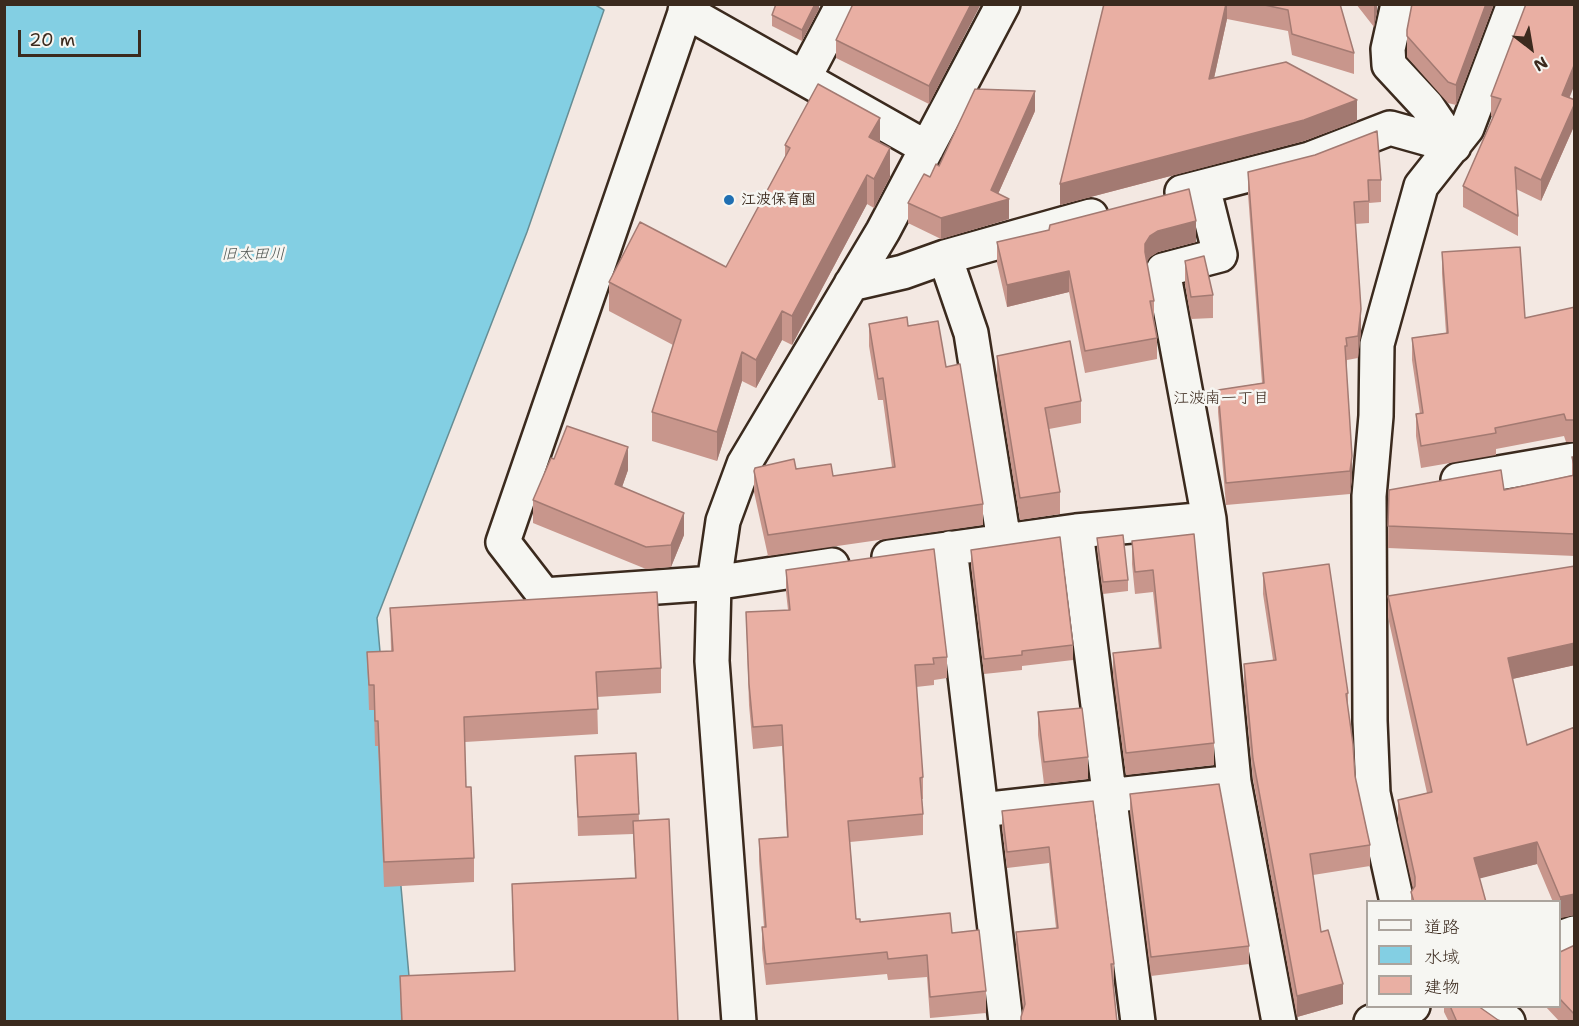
<!DOCTYPE html>
<html>
<head>
<meta charset="utf-8">
<style>
  body { margin:0 }
  #map { position:relative; width:1579px; height:1026px; overflow:hidden; background:#f3e8e2; font-family:"Shantell Sans","Klee One",sans-serif }
  canvas { display:block }
  .frame { position:absolute; inset:0; border:6px solid #3b2a1e; pointer-events:none }
  .legend { position:absolute; left:1366px; top:900px; width:195px; height:108px; box-sizing:border-box; background:#f6f6f2; border:2px solid #aba49d; margin:0; padding:8px 10px; list-style:none; font-size:18px; color:#3b2a1e }
  .legend li { display:flex; align-items:center; gap:12px; height:30px }
  .legend b { width:30px; border:2px solid #aba49d }
  .north { position:absolute; left:1501px; top:18px; width:60px; height:60px; -webkit-text-stroke:4px #f6f6f2; paint-order:stroke; rotate:149deg; font-size:16px; font-weight:700; line-height:24px; text-align:center; color:#3b2a1e }
  .north::after { content:''; display:block; margin:auto; width:21px; height:27px; background:#3b2a1e; clip-path:polygon(50% 0,100% 100%,50% 72%,0 100%) }
  .scale { position:absolute; left:18px; top:30px; width:123px; height:27px; box-sizing:border-box; border:3px solid #3b2a1e; border-top:0; padding-left:8px; font-size:18px; line-height:21px; white-space:nowrap; color:#3b2a1e; -webkit-text-stroke:4px #f6f6f2; paint-order:stroke }
</style>
</head>
<body>
<div id="map">
<canvas width="1579" height="1026"></canvas>
<div class="frame"></div>
<ul class="legend">
<li><b style="height:8px;background:#f6f6f2"></b>道路</li>
<li><b style="height:16px;background:#83cfe3"></b>水域</li>
<li><b style="height:16px;background:#e9afa3"></b>建物</li>
</ul>
<div class="north">N</div>
<div class="scale">20 m</div>
</div>
<script>
const ctx = document.querySelector('canvas').getContext('2d');
ctx.lineJoin = 'round';
function fill(path, color) {
  ctx.fillStyle = color;
  ctx.fill(path, 'evenodd');
}
function shape(rows) {
  const path = new Path2D();
  for (const r of rows) {
    path.moveTo(r[0], r[1]);
    for (let i = 2; i < r.length; i += 2) path.lineTo(r[i], r[i + 1]);
  }
  return path;
}
function strokePath(path, color, width, dash) {
  ctx.strokeStyle = color;
  ctx.lineWidth = width;
  ctx.lineCap = dash ? 'butt' : 'round';
  ctx.setLineDash(dash || []);
  ctx.stroke(path);
}
function label(font, color, halo, rows, align = 'center') {
  ctx.font = font + ' "Shantell Sans","Klee One",sans-serif';
  ctx.lineWidth = 5;
  ctx.setLineDash([]);
  ctx.textBaseline = 'middle';
  ctx.strokeStyle = halo;
  ctx.fillStyle = color;
  for (const [text, x, y, turn = 0] of rows) {
    ctx.save();
    ctx.translate(x, y);
    ctx.rotate((+turn || 0) * Math.PI / 180);
    ctx.textAlign = isNaN(turn) ? turn : align;
    if (halo) ctx.strokeText(text, 0, 0);
    ctx.fillText(text, 0, 0);
    ctx.restore();
  }
}
const water = shape([
  [594,4,604,10,527,232,377,618,413,1021,5,1022,5,5,594,4]
]);
const minor = shape([
  [688,4,503,542,544,595,714,583,832,565],
  [1398,4,1388,49,1389,65,1427,106,1454,146],
  [685,11,927,148],
  [804,78,843,4],
  [1203,187,1220,255,1163,270,1209,519,1234,782,1279,1022],
  [1182,192,1310,159,1390,128,1454,146],
  [945,257,971,333,1004,541],
  [851,284,903,272,945,257,1091,216],
  [1458,480,1574,460],
  [1076,531,1138,1022],
  [950,548,1006,1022],
  [889,557,1076,531,1209,519],
  [981,810,1234,782],
  [1397,902,1373,793,1370,721,1369,496,1376,416,1377,344,1421,186,1467,128,1514,4],
  [1560,938,1574,933],
  [1485,1006,1508,1022],
  [739,1022,712,661,714,583,723,521,744,464,883,231,1003,4],
  [1371,1022,1413,1006]
]);
const wall = shape([
  [819,4,819,9,802,41,772,26,772,15],
  [980,4,929,104,836,58,836,40],
  [1104,4,1340,4,1354,53,1354,74,1292,55,1288,31,1227,19,1214,78,1357,121,1304,141,1060,205],
  [1356,4,1377,4,1377,12,1374,27],
  [1412,4,1494,4,1456,105,1448,103,1407,57,1407,30],
  [1491,96,1569,98,1575,100,1575,124,1541,201,1516,189,1518,216,1518,236,1463,207,1463,186,1493,117,1491,116],
  [1035,111,998,194,1009,219,941,239,908,223,908,203,930,177],
  [880,142,890,177,874,208,867,204,792,345,782,340,756,388,742,381,717,461,652,441,652,412,673,345,609,311,609,282,726,267,785,157,785,145],
  [1248,172,1381,180,1381,202,1369,203,1369,223,1355,224,1361,332,1358,358,1347,360,1347,368,1346,368,1352,479,1350,494,1226,505,1218,412,1218,390,1262,383,1248,194],
  [997,242,1196,242,1158,252,1150,257,1146,262,1154,301,1154,320,1157,338,1157,359,1085,373,1069,292,1007,307,997,263],
  [1442,252,1525,318,1575,307,1575,442,1566,442,1564,436,1496,449,1496,455,1421,468,1416,436,1416,414,1420,414,1412,360,1412,338,1446,333,1442,274],
  [1185,261,1213,295,1213,318,1191,319,1185,284],
  [869,324,908,326,946,367,983,504,983,525,768,556,754,492,754,471,796,469,833,476,892,467,883,400,878,400,869,346],
  [997,356,1081,401,1081,423,1049,429,1060,492,1060,514,1020,520,997,378],
  [1572,457,1575,457,1575,556,1388,548,1389,490,1504,490,1572,475],
  [554,459,628,470,622,487,684,535,671,567,646,569,533,523,533,500],
  [1194,534,1214,743,1214,765,1126,775,1113,675,1113,653,1159,648,1153,592,1135,594,1132,564,1132,541],
  [1097,538,1128,580,1128,591,1103,594,1097,549],
  [971,550,1073,645,1073,660,1022,666,1022,670,984,674,971,565],
  [1575,566,1575,665,1512,679,1527,745,1575,727,1575,915,1560,918,1560,902,1553,902,1537,864,1479,878,1486,902,1411,902,1411,892,1413,889,1398,822,1398,800,1427,793,1388,617,1388,596],
  [786,570,947,657,947,678,934,680,934,685,916,687,923,777,923,799,922,799,923,814,923,835,850,842,856,919,860,922,952,933,986,991,986,1013,930,1018,927,977,888,980,887,974,766,985,762,949,762,927,764,927,759,861,759,839,787,837,782,746,753,749,749,705,746,612,788,610,786,592],
  [1263,573,1348,693,1348,708,1355,776,1370,845,1370,866,1313,875,1321,932,1343,1004,1297,1017,1253,779,1244,685,1244,664,1273,660,1263,594],
  [390,608,661,668,661,693,597,697,598,734,465,742,466,787,474,858,474,882,384,887,378,746,375,746,374,710,369,710,367,652,391,651],
  [1038,712,1088,757,1088,779,1044,784,1038,735],
  [636,753,639,820,678,1022,401,1022,400,976,514,971,512,907,512,884,635,878,633,834,578,836,575,756],
  [1130,794,1249,946,1249,964,1151,976,1130,812],
  [1093,801,1114,964,1114,980,1113,980,1117,1022,1021,1022,1021,1017,1023,1009,1016,948,1016,932,1056,928,1049,863,1007,868,1002,827,1002,811],
  [1575,945,1575,1022,1560,1022,1545,1006,1560,1006,1560,952],
  [1444,1006,1478,1006,1498,1020,1503,1022,1449,1022,1444,1012]
]);
const shadedWall = shape([
  [815,4,819,4,819,9,802,41,802,30],
  [971,4,980,4,980,6,929,104,929,86],
  [1226,4,1227,4,1227,19,1209,101,1209,79],
  [1374,4,1377,4,1377,12,1374,27],
  [1486,4,1494,4,1456,105,1456,85],
  [1575,63,1575,84,1562,116,1562,95],
  [1035,91,1035,111,994,203,1009,199,1009,219,941,239,941,218,991,190],
  [1357,100,1357,121,1304,141,1060,205,1060,184],
  [1575,103,1575,124,1541,201,1541,180],
  [880,118,880,147,869,137],
  [890,148,890,177,874,208,874,179],
  [867,175,867,204,792,345,792,316],
  [1196,221,1196,242,1158,252,1150,257,1145,265,1145,273,1145,244,1150,236,1158,231],
  [1069,271,1069,292,1007,307,1007,285],
  [1361,309,1361,332,1358,358,1358,336],
  [782,311,782,340,756,388,756,360],
  [742,352,742,381,717,461,717,432],
  [628,447,628,470,615,507,615,484],
  [1352,456,1352,479,1350,494,1350,471],
  [684,513,684,535,671,567,671,545],
  [1575,643,1575,665,1508,680,1508,658],
  [1537,842,1537,864,1474,880,1474,858],
  [1575,894,1575,915,1560,918,1560,897],
  [1343,984,1343,1004,1297,1017,1297,996]
]);
const building = shape([
  [776,4,815,4,802,30,772,15,776,4],
  [853,4,971,4,929,86,836,40,853,4],
  [1104,4,1226,4,1209,79,1286,62,1357,100,1304,120,1060,184,1104,4],
  [1260,4,1340,4,1354,53,1292,34,1288,10,1260,4],
  [1412,4,1486,4,1456,85,1448,82,1407,36,1407,30,1412,4],
  [1526,4,1575,4,1575,63,1562,95,1575,100,1575,103,1541,180,1515,167,1518,216,1463,186,1501,99,1491,96,1526,4],
  [818,84,880,118,869,137,890,148,874,179,867,175,792,316,782,311,756,360,742,352,717,432,652,412,681,320,609,282,640,222,726,267,790,148,785,145,818,84],
  [975,89,1035,91,991,190,1009,199,941,218,908,203,924,174,930,177,936,164,939,166,975,89],
  [1377,131,1381,180,1368,180,1369,201,1354,202,1361,309,1358,336,1346,338,1347,346,1345,346,1352,456,1350,471,1226,483,1218,390,1264,383,1248,172,1315,155,1377,131],
  [1189,189,1196,221,1158,231,1150,236,1145,244,1145,252,1154,301,1150,301,1157,338,1085,351,1069,271,1007,285,997,242,1049,230,1050,225,1189,189],
  [1520,247,1525,318,1575,307,1575,420,1566,420,1564,414,1495,428,1496,433,1421,446,1416,414,1423,413,1412,338,1448,333,1442,252,1520,247],
  [1204,256,1213,295,1191,297,1185,261,1204,256],
  [907,317,908,326,938,321,946,367,960,364,983,504,768,535,754,471,755,468,794,459,796,469,831,464,833,476,895,467,883,378,878,379,869,324,907,317],
  [1070,341,1081,401,1045,408,1060,492,1020,498,997,356,1070,341],
  [567,426,628,447,615,484,684,513,671,545,646,547,533,500,551,458,554,459,567,426],
  [1572,457,1575,457,1575,469,1572,457],
  [1501,470,1504,490,1575,475,1575,534,1388,526,1389,490,1501,470],
  [1194,534,1214,743,1126,753,1113,653,1161,648,1153,570,1135,572,1132,541,1194,534],
  [1123,535,1128,580,1103,582,1097,538,1123,535],
  [1060,537,1073,645,1022,651,1022,655,984,659,971,550,1060,537],
  [934,549,947,657,933,658,934,664,915,665,923,777,920,778,923,814,848,821,856,919,860,919,860,922,950,913,952,933,979,930,986,991,930,997,927,955,888,959,887,952,766,964,762,927,766,927,759,839,788,837,782,725,753,727,749,684,746,612,790,610,786,570,934,549],
  [1329,564,1348,693,1346,694,1353,744,1355,776,1370,845,1310,854,1321,932,1328,930,1343,984,1297,996,1253,759,1244,664,1276,660,1263,573,1329,564],
  [1575,566,1575,643,1508,658,1527,745,1575,727,1575,894,1560,897,1537,842,1474,858,1486,902,1414,902,1411,892,1415,886,1415,877,1398,800,1432,792,1388,596,1575,566],
  [657,592,661,668,596,672,598,709,464,717,466,787,471,787,474,858,384,862,378,721,375,721,374,685,369,685,367,652,393,651,390,608,657,592],
  [1082,708,1088,757,1044,762,1038,712,1082,708],
  [636,753,639,814,578,817,575,756,636,753],
  [1219,784,1249,946,1151,957,1130,794,1219,784],
  [1093,801,1114,964,1111,964,1117,1022,1021,1022,1021,1017,1025,1004,1016,932,1058,928,1049,847,1007,852,1002,811,1093,801],
  [669,819,678,1022,402,1022,400,976,515,971,512,884,636,878,633,821,669,819],
  [1575,945,1575,1015,1560,999,1560,952,1575,945],
  [1450,1006,1478,1006,1498,1020,1503,1022,1457,1022,1450,1006]
]);
const markers = [
  [729,200,6,"#1f6fb2"]
];
const poiNames = [
  ["江波保育園",741,200]
];
const waterNames = [
  ["旧太田川",253,255]
];
const neighbourhoodNames = [
  ["江波南一丁目",1221,399]
];
fill(water, '#83cfe3');
strokePath(water, '#668d94', 1.5);
strokePath(minor, '#3b2a1e', 38);
strokePath(minor, '#f6f6f2', 33);
fill(wall, '#c8968c');
fill(shadedWall, '#a37a72');
fill(building, '#e9afa3');
strokePath(building, '#a37a72', 1.5);
for (const [x, y, r, color] of markers) {
  const dot = new Path2D();
  dot.arc(x, y, r, 0, 2 * Math.PI);
  ctx.fillStyle = color;
  ctx.fill(dot);
  strokePath(dot, '#f6f6f2', 2);
}
label('bold 15px', '#3b2a1e', '#f6f6f2', poiNames, 'left');
label('italic 16px', '#4d534f', '#f6f6f2', waterNames);
label('16px', '#3b2a1e', '#f6f6f2', neighbourhoodNames);
</script>
</body>
</html>
